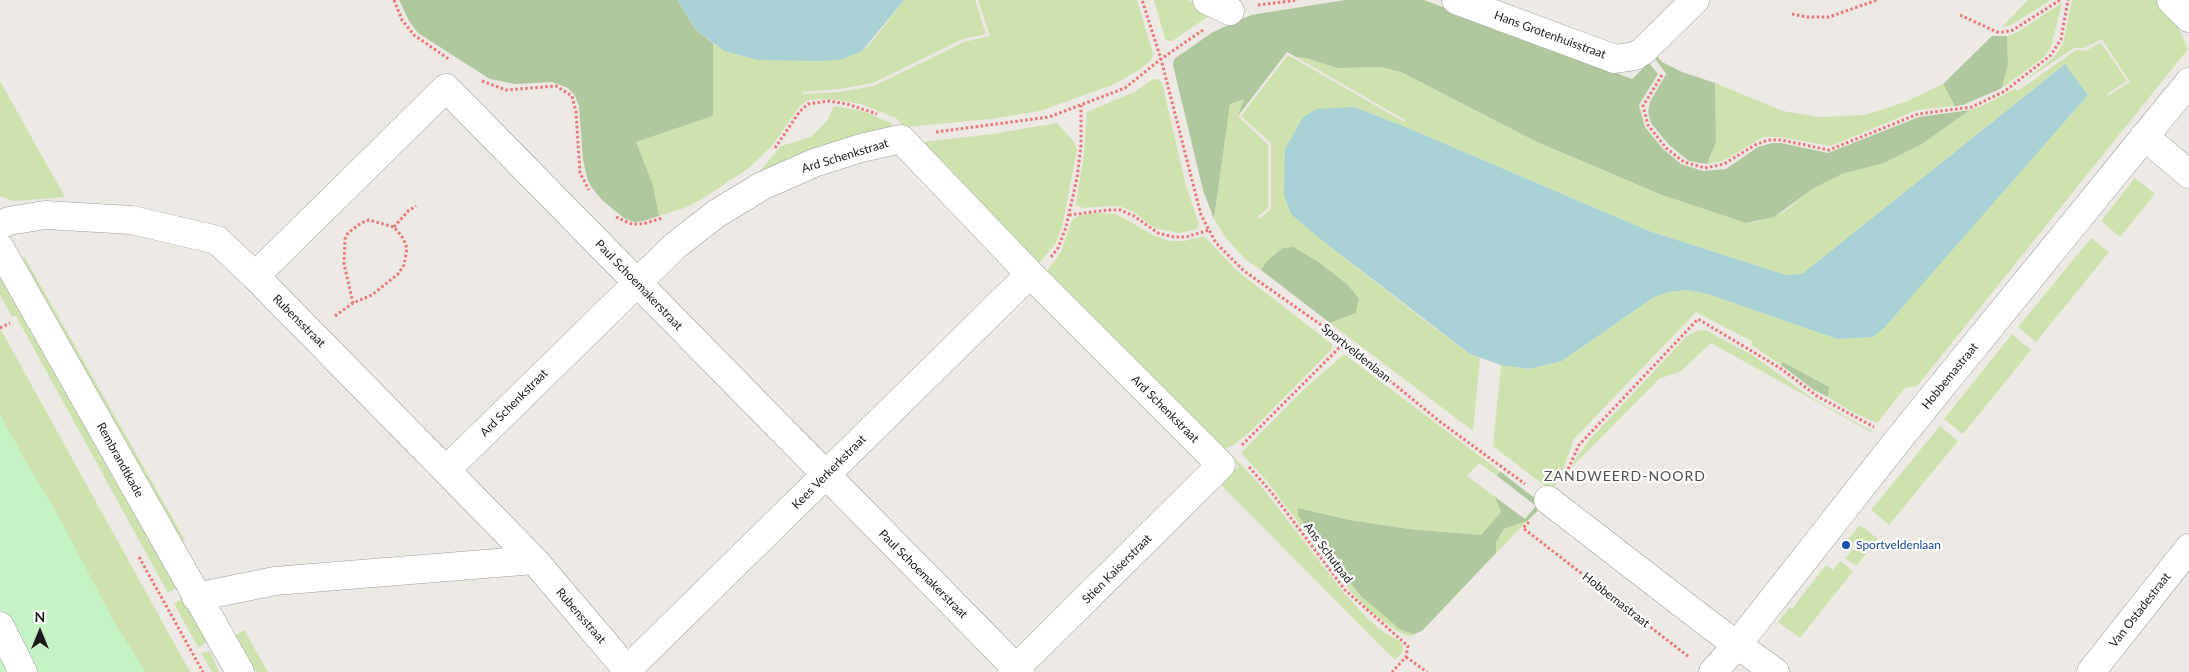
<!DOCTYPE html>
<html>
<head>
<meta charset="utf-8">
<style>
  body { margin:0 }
  #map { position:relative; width:2189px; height:672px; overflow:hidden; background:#ece8e3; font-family:Lato,sans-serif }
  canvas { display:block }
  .north { position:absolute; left:15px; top:607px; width:50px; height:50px; -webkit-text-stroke:4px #fff; paint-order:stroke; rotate:0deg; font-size:14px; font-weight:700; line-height:20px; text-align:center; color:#1c1c1c }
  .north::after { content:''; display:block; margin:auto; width:18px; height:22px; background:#1c1c1c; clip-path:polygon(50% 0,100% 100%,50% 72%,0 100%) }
</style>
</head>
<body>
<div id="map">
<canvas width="2189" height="672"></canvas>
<div class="north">N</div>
</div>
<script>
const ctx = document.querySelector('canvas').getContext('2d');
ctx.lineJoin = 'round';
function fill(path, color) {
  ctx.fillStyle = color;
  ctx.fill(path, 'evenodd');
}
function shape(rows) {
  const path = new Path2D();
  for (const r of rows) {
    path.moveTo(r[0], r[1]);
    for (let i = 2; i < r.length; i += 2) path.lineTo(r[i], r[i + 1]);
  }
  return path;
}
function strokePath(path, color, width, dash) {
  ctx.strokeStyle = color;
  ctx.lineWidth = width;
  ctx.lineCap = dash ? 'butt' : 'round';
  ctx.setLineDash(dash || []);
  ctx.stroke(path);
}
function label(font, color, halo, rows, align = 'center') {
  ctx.font = font + ' Lato,sans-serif';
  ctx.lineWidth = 4.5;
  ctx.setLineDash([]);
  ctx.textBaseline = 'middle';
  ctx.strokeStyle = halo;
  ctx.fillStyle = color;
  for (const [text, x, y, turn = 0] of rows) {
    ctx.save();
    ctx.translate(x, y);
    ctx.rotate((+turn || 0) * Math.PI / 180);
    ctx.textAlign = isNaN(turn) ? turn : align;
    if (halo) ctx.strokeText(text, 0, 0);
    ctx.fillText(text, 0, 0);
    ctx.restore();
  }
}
const grass = shape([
  [904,0,975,0,986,34,963,39,873,83,839,89,803,92,803,94,840,92,874,86,964,42,990,36,978,0,1137,0,1153,54,1151,60,1139,70,1115,84,1040,111,991,119,905,127,896,118,861,104,832,99,808,100,799,107,772,146,749,168,702,199,684,208,659,216,653,185,636,142,713,116,713,43,724,51,758,60,843,59,862,51,870,44],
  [1154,0,1188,0,1209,10,1209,16,1172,41,1168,41,1165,38],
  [2028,0,2051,0,2011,25,2002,27],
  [2072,0,2156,0,2169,13,2178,27,2188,49,1917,386,1905,388,1877,423,1852,412,1828,397,1829,387,1783,362,1781,365,1752,345,1753,342,1696,312,1572,441,1573,443,1559,479,1553,489,1549,489,1493,446,1501,365,1529,369,1562,361,1654,297,1669,292,1687,290,1708,294,1837,339,1873,337,1884,327,2088,95,2065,64,1802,274,1786,275,1649,231,1408,128,1354,107,1291,213,1319,238,1423,319,1470,354,1480,358,1473,431,1330,323,1356,313,1359,299,1348,285,1320,263,1267,261,1261,270,1245,259,1226,238,1214,219,1230,104,1244,98,1238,116,1268,145,1268,208,1257,217,1259,219,1271,209,1271,143,1241,116,1288,55,1404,122,1405,120,1296,57,1306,58,1337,68,1381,67,1401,72,1537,142,1607,172,1662,195,1746,223,1756,222,1782,213,1814,188,1842,174,1884,163,1922,144,1970,110,1984,105,2015,89,2018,91,2076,50,2085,51,2101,43,2127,81,2107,94,2108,96,2130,82,2102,39,2084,48,2074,48,2023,82,2054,57,2063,44],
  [2062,3,2051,47,2044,57,2002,88,2008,64,2007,36,2016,33],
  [1153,79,1158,79,1162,83,1186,186,1199,224,1197,229,1179,233,1155,228,1132,211,1121,207,1112,206,1082,208,1076,204,1084,154,1087,112,1136,91],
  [0,81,65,197,13,201,0,196],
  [1715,83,1783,111,1818,117,1865,115,1905,102,1943,84,1955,106,1917,110,1831,146,1779,137,1763,137,1723,161,1707,164,1716,142],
  [834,106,863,111,891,123,896,131,761,175,760,171,781,146,811,137,827,121],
  [1057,123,1074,142,1077,150,1062,227,1056,243,1039,263,943,166,923,142,993,134],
  [2135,178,2155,194,2120,237,2101,221],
  [1099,213,1116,214,1155,236,1170,241,1184,241,1204,236,1236,270,1332,344,1332,349,1253,429,1234,445,1223,449,1047,271,1061,252,1072,220,1080,215],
  [2091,238,2109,252,2036,342,2018,327],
  [24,256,185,540,185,541,181,542,23,260],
  [0,275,177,588,168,593,16,316,12,317,0,295],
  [0,328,190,672,62,672,0,549],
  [1699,330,1707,331,1752,355,1812,398,1872,431,1871,432,1711,343,1681,371,1659,379,1572,467,1574,461,1591,438,1687,336],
  [2012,334,2031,350,1963,434,1944,419],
  [1344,354,1501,472,1496,475,1479,463,1467,476,1495,497,1501,512,1481,535,1409,529,1349,520,1298,508,1298,515,1323,551,1361,596,1414,634,1422,631,1411,636,1400,633,1372,613,1349,590,1266,480,1241,453,1299,394],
  [1940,426,1958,441,1889,525,1871,510],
  [1236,459,1261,486,1344,593,1369,620,1385,633,1401,642,1403,647,1402,653,1395,660,1220,484,1239,466,1234,461],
  [1527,521,1496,553,1496,542,1504,529],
  [1860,525,1878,539,1856,566,1845,558,1856,545,1848,539],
  [1840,561,1853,571,1800,638,1778,622,1790,607,1792,609,1826,565,1833,570],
  [183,598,201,628,206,643,198,647,174,604],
  [244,630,268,672,256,672,235,635],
  [210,651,219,672,212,672,201,653]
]);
const forest = shape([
  [399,0,678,0,695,29,713,43,713,116,636,142,653,185,659,216,643,221,634,222,624,218,602,200,592,188,587,178,583,159,579,106,575,96,568,88,552,82,515,84,490,79,418,33,409,21],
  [1345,0,1424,0,1632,79,1649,63,1658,74,1639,105,1645,127,1663,149,1681,164,1703,171,1726,169,1758,147,1772,143,1781,143,1828,153,1919,117,1970,110,1922,144,1884,163,1842,174,1814,188,1774,217,1746,223,1662,195,1537,142,1401,72,1381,67,1337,68,1306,58,1296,57,1287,52,1238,116,1244,99,1230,104,1214,219,1203,190,1173,65,1174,59,1213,32,1251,15],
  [1992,36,2007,36,2008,64,2002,88,1963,105,1955,106,1943,84],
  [1656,55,1662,62,1682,72,1715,83,1716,142,1707,164,1689,161,1669,145,1651,123,1648,112,1650,102,1666,74,1654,57],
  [1293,247,1320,263,1348,285,1359,299,1356,313,1330,323,1261,270,1267,261,1283,248],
  [1783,362,1829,387,1828,397,1814,390,1781,365],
  [1501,472,1541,503,1542,507,1527,521,1504,529,1496,542,1496,553,1422,631,1414,634,1401,630,1361,596,1323,551,1298,515,1298,508,1349,520,1409,529,1481,535,1501,512,1495,497,1525,519,1536,506,1496,475]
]);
const park = shape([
  [0,414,26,462,52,504,116,625,146,672,0,672]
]);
const water = shape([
  [678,0,904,0,862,51,843,59,823,61,758,60,724,51,695,29],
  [2065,64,2088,95,1884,328,1873,337,1837,339,1708,294,1687,290,1669,292,1654,297,1562,361,1529,369,1501,365,1470,354,1319,238,1291,214,1284,195,1285,149,1303,117,1317,109,1354,107,1408,128,1649,231,1786,275,1802,274]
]);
const path = shape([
  [394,0,402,20,414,35,450,60],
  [1258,5,1298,0],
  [1792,14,1807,17,1829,17,1877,0],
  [1960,15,1997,32,2004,32,2013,30,2060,0],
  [1203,30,1161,59,1201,215,1216,243,1244,271,1327,329,1439,421,1525,484],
  [1662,75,1643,106,1648,125,1666,148,1684,162,1705,168,1724,164,1755,145,1768,140,1781,140,1829,150,1918,114,1972,107,2005,91,2051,55,2061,39,2068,0],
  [482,81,506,90,556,86,572,96,576,112,580,173,589,190],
  [936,132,1049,117,1125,88,1161,59,1142,0],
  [775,148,800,111,808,104,829,101,847,104,877,114],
  [1069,215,1108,210,1120,210,1134,216,1158,233,1174,237,1186,237,1209,230],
  [616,217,632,224,643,224,662,218],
  [394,227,408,211,416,206],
  [1051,257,1058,248,1066,227,1077,178,1081,145,1081,105],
  [335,316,353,303,372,295,398,274,404,265,407,248,403,238,394,227,369,220,361,223,348,233,345,239,344,264,353,303],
  [0,328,10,323],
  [1242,445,1344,343],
  [1249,467,1272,493,1345,590,1408,646,1406,657,1392,672],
  [1564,478,1579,445,1698,319,1780,368,1817,396,1874,427],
  [1529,522,1523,528,1689,657],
  [139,557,203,672],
  [1406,657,1427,672]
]);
const minor = shape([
  [1207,0,1230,11],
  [1456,0,1615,59,1635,56,1643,51,1695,0],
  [2171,0,2189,18],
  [2144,136,2189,174],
  [0,225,9,221,45,215,132,220,217,240,255,276,534,560,629,672],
  [255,276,446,88,1020,672],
  [446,470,676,245,716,214,762,186,814,163,861,148,901,139,1030,274,1221,465,1012,672],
  [1548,500,1710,625,1775,672],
  [196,597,275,581,534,560],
  [0,626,23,672],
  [627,670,1030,274],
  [1713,672,1737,645,1898,440,2189,82],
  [2091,672,2189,548]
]);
const tertiary = shape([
  [0,248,240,672]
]);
const markers = [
  [1846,545,5,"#1a4fb4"]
];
const streetNames = [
  ["Hans Grotenhuisstraat",1550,35,20],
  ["Ard Schenkstraat",845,156,-17],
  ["Paul Schoemakerstraat",639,285,46],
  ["Rubensstraat",299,321,45],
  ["Sportveldenlaan",1356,353,39],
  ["Hobbemastraat",1950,376,-51],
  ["Ard Schenkstraat",514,403,-45],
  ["Ard Schenkstraat",1165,409,45],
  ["Rembrandtkade",120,460,61],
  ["Kees Verkerkstraat",829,472,-45],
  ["Ans Schutpad",1328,553,53],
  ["Stien Kaiserstraat",1117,569,-45],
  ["Paul Schoemakerstraat",923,574,45],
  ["Hobbemastraat",1616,600,38],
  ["Van Ostadestraat",2140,610,-52],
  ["Rubensstraat",581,616,49]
];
const transitNames = [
  ["Sportveldenlaan",1856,545]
];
const neighbourhoodNames = [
  ["ZANDWEERD-NOORD",1625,476]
];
fill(grass, '#cee2ae');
fill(forest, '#aec79c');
fill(park, '#c6f3c4');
fill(water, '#a8d1d6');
strokePath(minor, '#9d9d9d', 29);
strokePath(tertiary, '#9d9d9d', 29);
strokePath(path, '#ea7678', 3, [2.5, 2.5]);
strokePath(minor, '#fff', 28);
strokePath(tertiary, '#fff', 28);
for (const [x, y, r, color] of markers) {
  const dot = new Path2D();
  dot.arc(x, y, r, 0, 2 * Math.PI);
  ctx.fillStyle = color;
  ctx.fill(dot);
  strokePath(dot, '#fff', 2);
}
label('12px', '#1c1c1c', '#fff', streetNames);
label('12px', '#164399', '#fff', transitNames, 'left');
ctx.letterSpacing = '1px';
label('14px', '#4f4f4f', '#fff', neighbourhoodNames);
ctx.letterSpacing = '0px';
</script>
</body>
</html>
